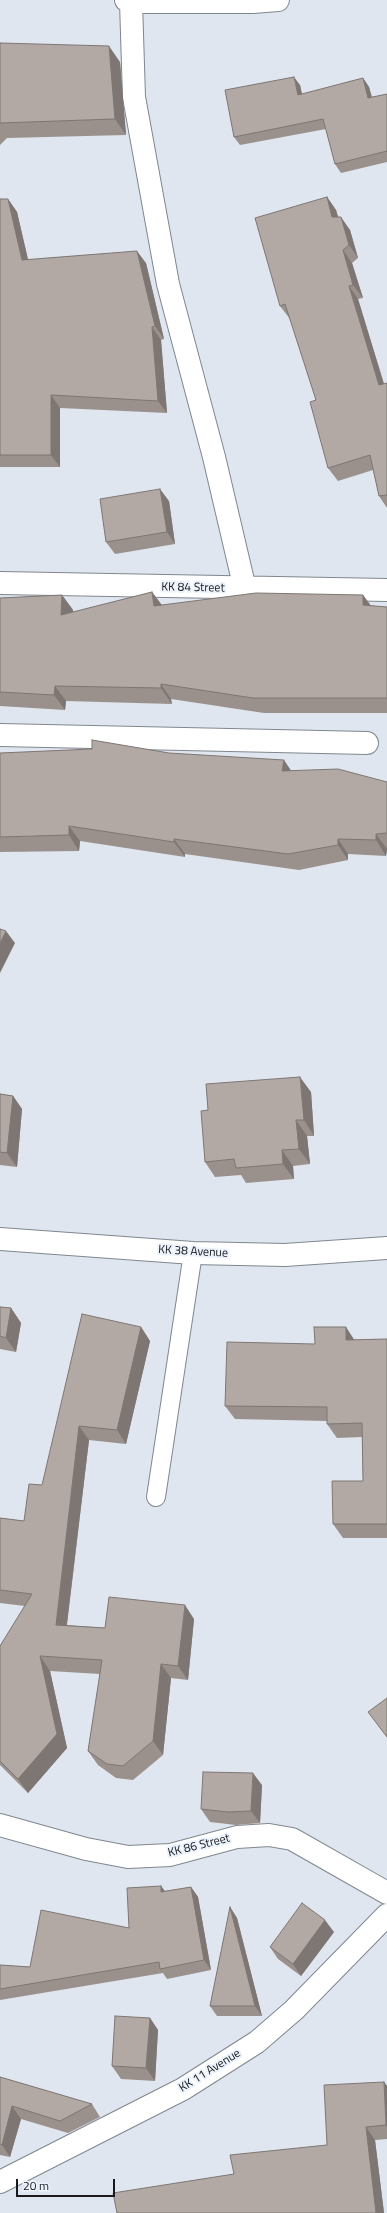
<!DOCTYPE html>
<html>
<head>
<meta charset="utf-8">
<style>
  body { margin:0 }
  #map { position:relative; width:387px; height:2213px; overflow:hidden; background:#dfe6ef; font-family:"Titillium Web",sans-serif }
  canvas { display:block }
  .scale { position:absolute; left:16px; top:2179px; width:99px; height:18px; box-sizing:border-box; border:2px solid #181a1d; border-top:0; padding-left:5px; font-size:12px; line-height:14px; white-space:nowrap; color:#181a1d; -webkit-text-stroke:3px #ecf3fc; paint-order:stroke }
</style>
</head>
<body>
<div id="map">
<canvas width="387" height="2213"></canvas>
<div class="scale">20 m</div>
</div>
<script>
const ctx = document.querySelector('canvas').getContext('2d');
ctx.lineJoin = 'round';
function shape(rows) {
  const path = new Path2D();
  for (const r of rows) {
    path.moveTo(r[0], r[1]);
    for (let i = 2; i < r.length; i += 2) path.lineTo(r[i], r[i + 1]);
  }
  return path;
}
function strokePath(path, color, width, dash) {
  ctx.strokeStyle = color;
  ctx.lineWidth = width;
  ctx.lineCap = dash ? 'butt' : 'round';
  ctx.setLineDash(dash || []);
  ctx.stroke(path);
}
function fill(path, color) {
  ctx.fillStyle = color;
  ctx.fill(path, 'evenodd');
}
function label(font, color, halo, rows, align = 'center') {
  ctx.font = font + ' "Titillium Web",sans-serif';
  ctx.lineWidth = 4;
  ctx.setLineDash([]);
  ctx.textBaseline = 'middle';
  ctx.strokeStyle = halo;
  ctx.fillStyle = color;
  for (const [text, x, y, turn = 0] of rows) {
    ctx.save();
    ctx.translate(x, y);
    ctx.rotate((+turn || 0) * Math.PI / 180);
    ctx.textAlign = isNaN(turn) ? turn : align;
    if (halo) ctx.strokeText(text, 0, 0);
    ctx.fillText(text, 0, 0);
    ctx.restore();
  }
}
const service = shape([
  [156,1497,193,1253]
]);
const minor = shape([
  [126,0,131,2,253,2,278,0],
  [131,2,134,97,168,284,214,457,245,589],
  [0,583,387,590],
  [0,735,367,743],
  [0,1239,193,1253,285,1255,387,1248],
  [0,1825,86,1849,128,1857,170,1855,237,1837,269,1835,292,1839,387,1893]
]);
const secondary = shape([
  [0,2182,183,2089,257,2042,294,2010,387,1915]
]);
const wall = shape([
  [0,43,120,62,126,135,7,138,0,145],
  [363,78,369,87,372,97,387,94,387,162,341,173,335,164,326,129,240,145,234,137,300,85,302,94],
  [327,197,336,210,338,217,350,230,358,258,352,263,363,298,358,299,384,384,387,383,387,508,379,496,373,470,338,481,328,468,316,400,290,319,280,306],
  [0,199,8,199,17,212,28,259,146,263,164,339,161,340,167,413,60,408,60,467,0,467],
  [169,501,175,544,115,554,106,542],
  [152,592,162,605,363,595,371,606,387,607,387,713,264,713,171,699,172,704,66,701,65,710,0,706,0,598,62,595,73,610,73,612],
  [0,753,169,753,291,771,387,782,387,850,386,856,348,854,348,860,299,870,185,854,185,857,80,841,79,851,0,852],
  [311,1092,314,1136,307,1136,310,1164,293,1166,294,1179,246,1183,241,1175,215,1177,205,1162,208,1110],
  [0,1094,13,1096,22,1109,17,1167,0,1165],
  [0,1307,11,1308,21,1323,16,1352,0,1349],
  [141,1327,150,1341,126,1444,89,1440,67,1625,105,1628,194,1619,188,1680,171,1678,163,1755,133,1780,116,1778,98,1765,88,1751,100,1674,50,1671,67,1748,28,1793,0,1765,0,1646,25,1606,0,1603,0,1518,24,1521,42,1485],
  [387,1339,387,1538,343,1538,333,1524,363,1481,362,1437,337,1438,327,1424,327,1421,235,1419,225,1406,315,1344,355,1340],
  [262,1785,260,1823,236,1825,210,1822,201,1809],
  [161,1886,165,1891,191,1887,198,1897,211,1970,167,1979,163,1973,0,2000,0,1965,30,1967,129,1928],
  [230,1907,237,1918,262,2016,217,2016,210,2006],
  [334,1932,301,1976,278,1959,270,1947],
  [150,2018,158,2030,155,2081,121,2079,112,2066],
  [0,2077,92,2104,100,2117,68,2133,21,2119,10,2157,0,2155],
  [384,2082,387,2086,387,2139,375,2140,384,2213,117,2213,234,2174,327,2145]
]);
const shadedWall = shape([
  [109,46,120,62,126,135,115,119],
  [294,77,300,85,304,104,298,95],
  [363,78,369,87,374,106,368,98],
  [327,197,336,210,342,230,332,217],
  [8,199,17,212,31,273,22,260],
  [341,217,350,230,358,258,349,245],
  [343,250,352,263,363,298,353,285],
  [137,251,146,263,164,339,155,326],
  [349,286,358,299,387,394,379,385],
  [152,327,161,340,167,413,158,401],
  [51,395,60,408,60,467,51,455],
  [160,489,169,501,175,544,167,532],
  [152,592,163,607,154,606],
  [62,595,73,610,71,630,61,615],
  [363,595,374,610,363,605],
  [161,684,171,699,172,704,161,688],
  [55,686,66,701,65,710,54,695],
  [284,760,294,775,282,771],
  [69,826,80,841,79,851,69,835],
  [376,834,387,849,386,856,376,840],
  [174,839,185,854,185,857,174,842],
  [338,839,348,854,348,860,338,845],
  [6,931,15,943,0,973,0,943],
  [300,1077,311,1092,314,1136,304,1120],
  [13,1096,22,1109,17,1167,7,1153],
  [296,1120,307,1136,310,1164,299,1149],
  [282,1150,293,1166,294,1179,283,1164],
  [11,1308,21,1323,16,1352,6,1338],
  [141,1327,150,1341,126,1444,117,1430],
  [346,1327,355,1341,346,1340],
  [79,1426,89,1440,65,1639,56,1625],
  [185,1605,194,1619,188,1680,178,1666],
  [40,1656,50,1671,67,1748,28,1793,18,1779],
  [161,1664,171,1678,163,1755,153,1741],
  [253,1773,262,1785,260,1823,251,1811],
  [161,1886,168,1896,161,1892],
  [191,1887,198,1897,211,1970,204,1960],
  [230,1907,237,1918,262,2016,255,2006],
  [325,1920,334,1932,301,1976,293,1964],
  [150,2018,158,2030,155,2081,146,2068],
  [384,2082,387,2086,387,2127,386,2125],
  [12,2106,21,2119,10,2157,2,2145],
  [366,2127,375,2140,384,2213,376,2213]
]);
const building = shape([
  [0,43,109,46,115,119,0,123,0,43],
  [294,77,298,95,363,78,368,98,387,94,387,151,335,164,323,119,234,137,225,90,294,77],
  [327,197,332,217,341,217,349,245,343,250,353,285,349,286,379,385,387,383,387,495,379,496,370,455,328,468,310,402,316,400,285,304,280,306,255,218,327,197],
  [0,199,8,199,22,260,137,251,155,326,152,327,158,401,51,395,51,455,0,455,0,199],
  [160,489,167,532,106,542,100,499,160,489],
  [152,592,154,606,256,593,363,595,363,605,387,607,387,698,253,698,161,684,161,688,55,686,54,695,0,692,0,598,62,595,61,615,152,592],
  [92,740,169,753,284,760,282,771,338,769,387,782,387,833,376,834,376,840,338,839,338,845,288,854,174,839,174,842,69,826,69,835,0,837,0,753,92,749,92,740],
  [0,929,6,931,0,943,0,929],
  [300,1077,304,1120,296,1120,299,1149,282,1150,283,1164,236,1168,234,1159,205,1162,201,1111,208,1110,206,1084,300,1077],
  [0,1094,13,1096,7,1153,0,1152,0,1094],
  [0,1307,11,1308,6,1338,0,1336,0,1307],
  [82,1314,141,1327,117,1430,79,1426,56,1625,105,1628,109,1597,185,1605,178,1666,161,1664,153,1741,123,1766,107,1764,88,1751,102,1660,40,1656,57,1734,18,1779,0,1761,0,1646,32,1594,0,1590,0,1518,24,1521,29,1484,42,1485,82,1314],
  [314,1327,346,1327,346,1340,387,1339,387,1524,333,1524,332,1481,363,1481,362,1423,327,1424,327,1407,225,1406,227,1342,315,1344,314,1327],
  [387,1698,387,1737,368,1712,387,1698],
  [203,1772,253,1773,251,1811,228,1812,201,1809,203,1772],
  [161,1886,161,1892,191,1887,204,1960,160,1969,159,1962,0,1989,0,1965,30,1967,41,1910,129,1928,127,1888,161,1886],
  [302,1903,325,1920,293,1964,270,1947,302,1903],
  [230,1907,255,2006,210,2006,230,1907],
  [115,2016,150,2018,146,2068,112,2066,115,2016],
  [0,2077,92,2104,60,2121,12,2106,2,2145,0,2144,0,2077],
  [384,2082,386,2125,366,2127,376,2213,117,2213,113,2193,234,2174,230,2155,327,2145,324,2085,384,2082]
]);
const streetNames = [
  ["KK 84 Street",193,588,1],
  ["KK 38 Avenue",193,1252,3],
  ["KK 86 Street",199,1846,-14],
  ["KK 11 Avenue",210,2071,-32]
];
strokePath(service, '#80878e', 20);
strokePath(minor, '#80878e', 24);
strokePath(secondary, '#80878e', 24);
strokePath(service, '#fff', 18);
strokePath(minor, '#fff', 22);
strokePath(secondary, '#fff', 22);
fill(wall, '#9a918d');
fill(shadedWall, '#7d7673');
fill(building, '#b3a9a4');
strokePath(building, '#7d7673', 1);
label('12px', '#181a1d', '#ecf3fc', streetNames);
</script>
</body>
</html>
